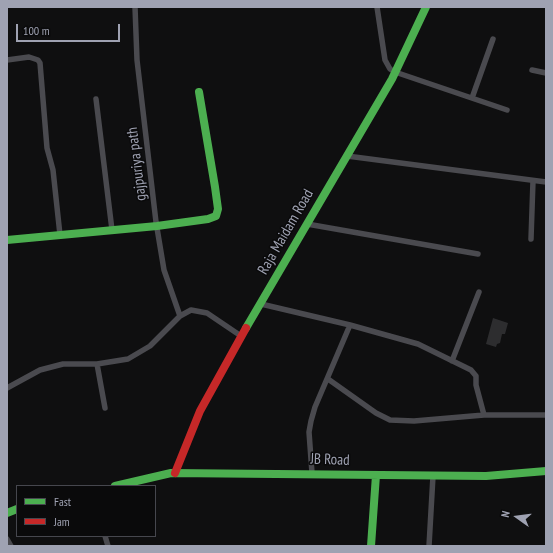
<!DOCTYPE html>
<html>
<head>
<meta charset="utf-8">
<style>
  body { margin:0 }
  #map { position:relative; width:553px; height:553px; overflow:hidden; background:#0f0f10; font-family:"PT Sans Narrow",sans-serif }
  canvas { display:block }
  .frame { position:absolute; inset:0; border:8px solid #9fa2b2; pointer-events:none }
  .legend { position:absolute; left:16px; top:485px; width:140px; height:52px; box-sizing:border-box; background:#0a0a0b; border:1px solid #46474e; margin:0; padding:5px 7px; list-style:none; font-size:12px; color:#9fa2b2 }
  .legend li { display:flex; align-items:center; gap:8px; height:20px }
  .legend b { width:20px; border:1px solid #46474e }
  .north { position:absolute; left:497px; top:497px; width:40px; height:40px; -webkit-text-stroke:3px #0a0a0b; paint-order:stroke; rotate:284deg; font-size:11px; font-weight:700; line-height:16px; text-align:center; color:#9fa2b2 }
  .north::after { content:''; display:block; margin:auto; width:14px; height:18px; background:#9fa2b2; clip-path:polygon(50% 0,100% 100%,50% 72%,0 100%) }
  .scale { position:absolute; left:16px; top:24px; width:104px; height:18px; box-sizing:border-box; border:2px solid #9fa2b2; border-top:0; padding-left:5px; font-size:12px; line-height:14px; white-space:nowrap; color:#9fa2b2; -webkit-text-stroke:3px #0a0a0b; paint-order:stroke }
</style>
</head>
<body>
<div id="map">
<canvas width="553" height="553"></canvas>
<div class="frame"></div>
<ul class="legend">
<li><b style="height:5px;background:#4caf50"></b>Fast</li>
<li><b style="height:5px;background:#c62828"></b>Jam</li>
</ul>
<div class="north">N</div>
<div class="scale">100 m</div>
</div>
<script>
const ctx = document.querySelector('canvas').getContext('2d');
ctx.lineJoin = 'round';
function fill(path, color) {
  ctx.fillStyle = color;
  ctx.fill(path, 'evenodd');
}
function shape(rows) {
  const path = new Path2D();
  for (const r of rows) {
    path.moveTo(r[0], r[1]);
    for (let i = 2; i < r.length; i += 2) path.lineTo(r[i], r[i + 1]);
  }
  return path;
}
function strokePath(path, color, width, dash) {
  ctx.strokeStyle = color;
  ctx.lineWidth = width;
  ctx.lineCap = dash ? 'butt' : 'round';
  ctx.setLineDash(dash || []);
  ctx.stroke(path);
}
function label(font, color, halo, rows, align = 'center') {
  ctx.font = font + ' "PT Sans Narrow",sans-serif';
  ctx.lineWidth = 3;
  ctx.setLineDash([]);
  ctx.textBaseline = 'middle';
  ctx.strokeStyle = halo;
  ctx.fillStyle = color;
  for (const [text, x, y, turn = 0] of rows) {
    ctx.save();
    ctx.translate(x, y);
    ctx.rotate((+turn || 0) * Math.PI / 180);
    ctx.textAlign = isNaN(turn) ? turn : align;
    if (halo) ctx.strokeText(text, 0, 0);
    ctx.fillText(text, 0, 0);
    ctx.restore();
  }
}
const building = shape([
  [493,318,508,323,505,334,502,334,500,343,497,344,496,347,486,344]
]);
const street = shape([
  [135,7,137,60,156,222,164,270,180,316],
  [377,7,385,60,390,69,395,72,507,110],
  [7,60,29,57,38,60,40,63,47,148,53,170,60,235],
  [532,70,546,73],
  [472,98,493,39],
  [96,99,112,230],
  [347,156,546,182],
  [307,224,478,254],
  [531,239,533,181],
  [261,304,350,325,418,344,471,370,476,376,476,385,484,415],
  [452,361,479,292],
  [97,364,105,408],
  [328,379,376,413,390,420,414,421,484,415,546,415],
  [7,388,40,370,63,364,97,364,128,359,150,346,180,316,191,310,207,313,241,336],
  [312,473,309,432,311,421,315,407,350,325],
  [105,536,108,546],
  [7,539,11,546],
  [429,546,433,476]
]);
const fast = shape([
  [7,240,157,226,208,219,216,216,218,209,215,187,199,92],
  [246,328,392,79,426,7],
  [115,486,171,473,486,476,546,471],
  [7,513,17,509],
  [371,546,376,475]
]);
const jam = shape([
  [175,473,200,411,246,328]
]);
const streetNames = [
  ["gajpuriya path",137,164,-97],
  ["Raja Maidam Road",286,232,-60],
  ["JB Road",330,460,2]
];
fill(building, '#2d2d2f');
strokePath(street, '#4a4a4f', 5.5);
strokePath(fast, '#4caf50', 8);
strokePath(jam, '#c62828', 8);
label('15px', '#9fa2b2', '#0a0a0b', streetNames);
</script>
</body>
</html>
